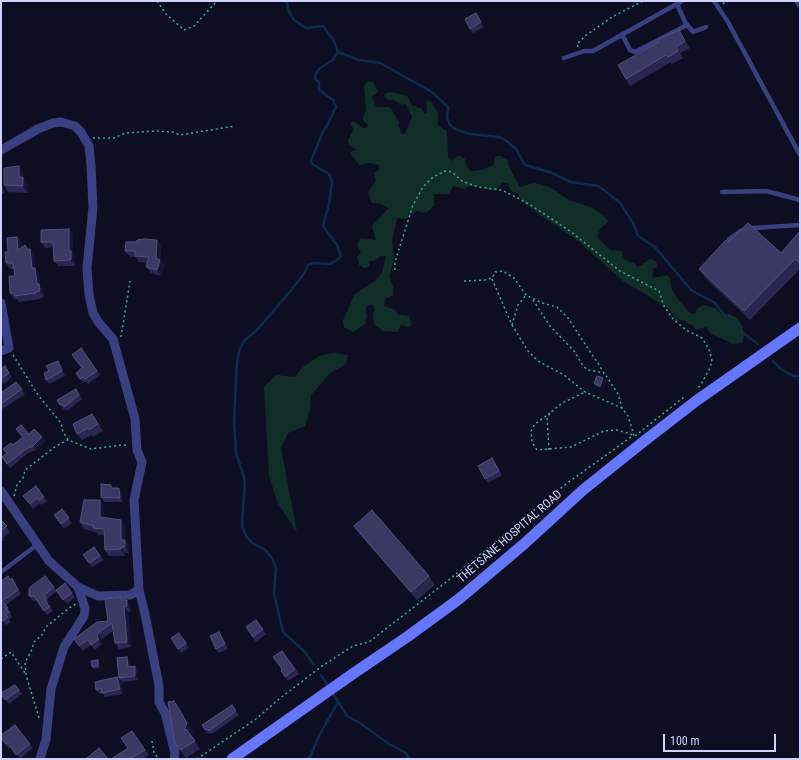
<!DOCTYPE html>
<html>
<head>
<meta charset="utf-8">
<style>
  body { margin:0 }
  #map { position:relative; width:801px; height:760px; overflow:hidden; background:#0e0e23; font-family:"Roboto Condensed",sans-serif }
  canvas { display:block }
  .frame { position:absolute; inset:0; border:2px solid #cfd1ff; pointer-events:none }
  .scale { position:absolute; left:663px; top:734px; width:113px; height:18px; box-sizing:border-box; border:2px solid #cfd1ff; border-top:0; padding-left:5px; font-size:12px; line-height:14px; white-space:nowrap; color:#cfd1ff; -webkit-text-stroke:3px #0e0e23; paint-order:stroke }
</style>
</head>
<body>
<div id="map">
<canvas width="801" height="760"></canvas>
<div class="frame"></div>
<div class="scale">100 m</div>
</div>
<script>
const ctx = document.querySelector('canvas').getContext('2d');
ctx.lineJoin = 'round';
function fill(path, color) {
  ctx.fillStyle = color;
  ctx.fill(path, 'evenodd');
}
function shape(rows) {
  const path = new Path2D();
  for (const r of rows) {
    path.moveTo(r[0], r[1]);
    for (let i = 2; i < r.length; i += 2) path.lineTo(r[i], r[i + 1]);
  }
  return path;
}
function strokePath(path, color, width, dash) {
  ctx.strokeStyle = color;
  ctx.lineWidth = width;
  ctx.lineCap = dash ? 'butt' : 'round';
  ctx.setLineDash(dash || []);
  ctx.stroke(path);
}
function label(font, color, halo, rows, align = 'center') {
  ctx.font = font + ' "Roboto Condensed",sans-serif';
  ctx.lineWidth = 3;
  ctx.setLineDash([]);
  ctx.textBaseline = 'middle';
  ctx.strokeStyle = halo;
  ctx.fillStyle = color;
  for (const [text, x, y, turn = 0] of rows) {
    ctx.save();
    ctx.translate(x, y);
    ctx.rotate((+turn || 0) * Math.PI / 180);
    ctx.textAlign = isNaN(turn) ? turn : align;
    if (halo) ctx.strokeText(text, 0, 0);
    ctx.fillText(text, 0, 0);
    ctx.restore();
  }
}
const green = shape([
  [367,82,373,82,378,92,372,96,376,107,388,107,392,110,399,122,398,125,402,134,405,134,412,117,406,104,402,105,393,100,390,100,385,98,384,94,390,92,407,96,412,105,422,109,425,114,427,112,426,102,430,100,438,113,438,125,447,131,448,157,452,161,459,155,465,159,466,166,471,171,481,170,493,165,496,156,501,156,508,160,508,165,520,187,533,183,540,184,550,187,569,200,593,208,604,216,608,222,600,229,597,237,610,250,621,251,624,259,635,264,638,267,650,259,656,261,657,267,653,269,652,278,667,275,670,278,671,288,678,299,690,313,695,314,697,309,703,305,715,308,720,313,729,314,737,318,742,326,744,334,742,343,733,344,710,333,706,327,695,330,693,325,687,324,685,320,676,321,670,309,623,281,578,241,522,202,518,193,512,192,507,183,502,183,496,191,488,190,480,186,468,186,465,189,453,186,449,194,434,194,434,206,426,213,417,211,405,219,397,218,392,242,394,258,389,277,393,287,393,295,385,299,384,306,395,310,399,315,409,316,412,324,409,327,401,325,398,332,383,331,374,324,373,315,375,309,372,304,367,306,365,311,367,315,365,324,353,332,344,327,343,320,355,294,376,280,382,273,386,256,381,256,375,260,368,261,370,266,365,268,359,265,357,257,361,252,357,246,358,241,361,238,376,240,372,226,389,208,381,204,372,203,368,192,376,181,374,173,379,170,379,165,369,163,359,165,351,154,351,152,357,150,349,145,348,140,354,129,350,124,353,121,364,128,368,127,367,123,364,122,363,118,366,108,364,86],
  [335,353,348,355,346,364,329,374,311,395,310,410,305,426,288,433,281,448,297,532,277,502,269,475,264,387,276,375,295,377,303,367,321,355]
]);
const stream = shape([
  [287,1,288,10,294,20,306,28,323,26,334,41,338,52,333,60,320,68,316,74,315,79,319,82,319,90,333,100,336,107,327,126,323,131,311,161,312,164,329,174,332,182,329,204,323,226,337,245,341,256,337,260,330,264,313,263,308,265,303,275,288,294,256,331,246,339,240,348,237,362,234,420,236,453,245,480,242,526,246,536,252,543,265,550,272,558,276,568,274,593,283,632,305,652,314,665],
  [338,52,359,60,380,63,432,92,448,107,447,118,450,125,455,129,470,134,499,137,505,140,516,149,525,165,552,173,571,182,598,186,604,190,620,203,633,223,638,236,655,247,691,290,715,303,732,325,758,344],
  [773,361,781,369,793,376,800,376],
  [321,675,329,687],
  [332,692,347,716,360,723,389,744,406,753,409,759],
  [307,759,310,757,320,734,338,702]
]);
const path = shape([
  [157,1,166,14,184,30,194,26,217,1],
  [723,4,726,1],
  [578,47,577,44,585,36,612,17,643,1],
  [93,138,114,138,125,133,156,131,173,132,180,135,235,126],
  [395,270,395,262,413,205,423,187,433,177,445,171,452,172,462,181,478,187,502,190,529,204,570,231,620,271,659,291,664,306,673,319,686,330,702,338,709,349,712,361,710,368,700,386,697,388],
  [492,279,512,325,528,351,538,361,564,375,585,392,622,408],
  [464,281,485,280,492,278,495,272,503,271,514,278,526,295,542,303,557,307,568,318,618,394,622,408,628,416,634,435],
  [533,300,550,326,574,351,583,366,588,370,604,373],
  [512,325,518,305,526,295],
  [121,337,130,281],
  [13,355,38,395,61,423,63,432,68,440,91,449,122,445,128,445],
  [550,413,535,424,531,431,532,442,537,450,571,447,604,431,617,430,634,435],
  [635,436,684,397],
  [549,450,547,418,550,413,562,403,585,392],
  [14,496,17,485,23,478,25,470,56,446,68,440],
  [1,659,11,652,25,673],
  [39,718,26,675,25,662,31,652,34,642,42,635,46,627,69,608,76,604],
  [152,741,154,753,159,759],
  [197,759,256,719,279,699,322,666,353,646,369,642,450,579,566,484,634,435]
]);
const service = shape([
  [714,1,728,22,800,155],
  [796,1,800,6],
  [677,4,685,22,693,32,706,27],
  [622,34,630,50,635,52,687,25],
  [564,58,584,51,593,51,682,1],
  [722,192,766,191,800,200],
  [729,239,741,231,753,228,800,225],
  [1,572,38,544]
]);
const minor = shape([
  [1,150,38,129,53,123,61,122,75,126,81,132,89,146,91,165,93,207,87,268,89,295,93,313,99,323,113,339,135,419,137,450,142,462,134,500,139,590,145,614,159,686,159,702,165,713,175,753,174,759],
  [1,303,9,348,1,351],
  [1,491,49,561,78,587,98,596,130,595,139,590],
  [40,759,46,739,51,689,64,647,84,616,85,608,78,587]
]);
const secondary = shape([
  [232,759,354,673,407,637,459,599,524,544,583,490,643,442,696,401,800,328]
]);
const wall = shape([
  [476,13,484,27,473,33,470,29],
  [683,37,690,48,680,53,683,58,672,64,671,62,630,86,626,79],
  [23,173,23,178,28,184,28,193,8,192,4,185],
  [1,183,5,193,1,194],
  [69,229,73,235,73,253,75,257,75,266,58,266,54,261,53,247,45,248,41,242],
  [800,231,800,269,750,320,705,278,699,269,729,242,781,253],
  [17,237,21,243,22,247,28,249,30,249,34,255,35,268,39,274,40,286,43,290,44,297,40,298,40,299,19,302,17,299,14,299,10,293,15,276,14,269,10,269,6,263,8,252],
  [157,240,161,246,160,260,165,266,161,276,151,273,146,267,148,263,139,262,136,257,130,257,125,251,137,242],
  [81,348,100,375,88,384,86,381,83,383,76,373,82,368],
  [61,365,65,376,49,384,46,380],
  [5,366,12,377,4,384,3,382,1,383,1,369],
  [603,378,604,381,601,388,595,386,594,383],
  [16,382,25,394,1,410,1,393],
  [76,389,82,399,67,411,65,409,64,410,57,400],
  [92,414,103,431,93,437,92,435,82,440,77,434],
  [16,429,29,434,42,437,45,441,36,450,28,453,10,468,2,457,7,453,3,449,13,445,23,438],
  [492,458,502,475,488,483,485,479],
  [122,493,123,502,104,502,101,497],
  [23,496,44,497,47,501,42,505,40,503,33,509],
  [100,500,104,507,104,518,126,527,125,540,129,546,129,553,125,553,125,556,109,556,105,550,105,535,98,535,96,532,84,529,80,522],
  [62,509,72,523,64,529,54,515],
  [1,520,10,532,3,538,5,539,1,542],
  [354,526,429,576,435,585,417,600,360,535],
  [94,547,104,560,92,567,83,555],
  [45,576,56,590,65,583,75,597,67,604,57,591,47,599,49,602,47,603,53,611,47,615,37,601,32,600,29,596],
  [10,580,15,583,21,594,6,605,11,613,10,614,12,617,9,619,11,622,6,625,1,619,1,581],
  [123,600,130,605,131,611,128,612,131,647,119,649,115,643,113,631,102,639,100,642,102,644,95,650,91,645,83,651,74,639,108,621],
  [256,620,266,634,256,642,246,627],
  [179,633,189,648,181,653,171,638],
  [222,636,228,649,219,653,216,649],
  [282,651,299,674,288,681,281,670,282,669],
  [98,660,99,662,100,668,94,669,92,667],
  [130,661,131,667,135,666,138,670,138,680,122,682,119,678],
  [121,682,123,694,105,697,103,693,100,694,96,690],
  [15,685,22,694,9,704,1,694],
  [180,709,193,731,191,736,200,749,186,758,180,750],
  [236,711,239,715,212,734,211,733,208,734,202,725],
  [132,731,149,755,142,759,111,759,128,748],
  [1,739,30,744,33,748,20,759,11,747,9,749]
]);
const shadedWall = shape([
  [19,166,23,173,23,178,28,184,28,193,23,186,19,177],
  [1,183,5,193,2,188],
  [69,229,73,235,73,253,75,257,75,266,71,260,69,251],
  [17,237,21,243,23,256,18,250],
  [157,240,161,246,160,260,165,266,161,276,157,270,156,258],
  [30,249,34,255,35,268,39,274,40,286,43,290,44,297,40,291,37,284,32,268],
  [58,361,61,365,65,376,62,371],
  [603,378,604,381,601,388,600,386],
  [42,437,45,441,36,450,33,446],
  [119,488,122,493,123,502,120,498],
  [100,500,104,507,104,524,100,517],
  [121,520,126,527,125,540,129,546,129,553,121,540],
  [121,547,125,553,125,556,121,549],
  [12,578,15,583,21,594,18,590],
  [127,600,130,605,131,611,127,606],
  [124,606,128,612,131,647,127,642],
  [219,632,222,636,228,649,225,644],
  [98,633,102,639,100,642,97,636],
  [127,657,130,661,131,671,128,667],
  [98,660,99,662,100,668,98,666],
  [135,666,138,670,138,680,135,676],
  [117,677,121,682,123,694,120,689],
  [174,701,180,709,193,731,190,738,184,730]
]);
const building = shape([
  [476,13,481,22,470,29,465,19,476,13],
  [679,30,685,41,676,47,678,51,668,57,666,55,626,79,618,65,659,42,658,40,679,30],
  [19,166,19,177,23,177,23,186,4,185,4,168,19,166],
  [748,223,781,253,800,231,800,263,795,259,744,311,699,269,726,240,729,242,748,223],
  [69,229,69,251,71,251,71,260,54,261,53,242,41,242,41,230,69,229],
  [17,237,18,250,25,245,27,249,30,249,32,268,35,268,37,284,39,284,40,291,35,292,36,293,15,296,14,293,10,293,9,276,15,276,13,263,6,263,5,252,8,252,7,238,17,237],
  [144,239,157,240,156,258,160,260,157,270,146,267,149,257,135,256,135,251,125,251,126,242,137,242,137,240,144,239],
  [81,348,97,371,85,379,83,377,80,379,76,373,82,368,72,355,81,348],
  [58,361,62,371,46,380,44,373,49,371,46,366,58,361],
  [5,366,9,373,1,379,1,369,5,366],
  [597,376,603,378,600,386,594,383,597,376],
  [16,382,22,389,1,404,1,393,16,382],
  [76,389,79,395,64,407,62,404,60,405,57,400,76,389],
  [92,414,98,424,89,430,88,428,77,434,73,424,92,414],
  [21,425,29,434,34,429,42,437,33,446,26,449,7,464,2,457,7,453,3,449,11,443,13,445,23,437,16,429,21,425],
  [492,458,499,471,485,479,478,466,492,458],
  [101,484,111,485,111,488,119,488,120,498,101,497,101,484],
  [36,486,44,497,39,501,37,498,30,504,23,496,36,486],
  [84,500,100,500,100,517,121,520,121,540,125,540,125,547,121,547,121,549,105,550,104,529,93,528,94,526,80,522,84,500],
  [62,509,69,518,61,524,54,515,62,509],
  [372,510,429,576,411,592,354,526,372,510],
  [1,520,7,526,1,531,1,520],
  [94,547,100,556,89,563,83,555,94,547],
  [8,576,10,580,12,578,18,590,2,601,8,608,6,609,9,612,6,615,8,617,3,621,1,619,1,581,8,576],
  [45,576,54,587,44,595,46,598,44,599,50,607,44,611,34,596,29,596,29,588,45,576],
  [65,583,72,593,63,600,56,590,65,583],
  [121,597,121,600,127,600,127,606,124,606,127,642,115,643,112,623,98,633,97,636,99,639,91,645,88,640,79,646,74,639,97,622,108,621,105,599,121,597],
  [256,620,263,629,253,637,246,627,256,620],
  [219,632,225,644,216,649,210,636,219,632],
  [179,633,186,643,178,649,171,638,179,633],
  [282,651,295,669,285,677,281,670,282,669,273,657,282,651],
  [127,657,128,667,135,666,135,676,119,678,117,658,127,657],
  [98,660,98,666,92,667,91,661,98,660],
  [117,677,120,689,102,693,101,688,96,690,95,682,117,677],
  [15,685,19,690,5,700,1,694,1,693,15,685],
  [174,701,187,723,184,730,186,729,195,741,180,750,175,743,168,702,174,701],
  [232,705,236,711,209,731,208,729,205,730,202,725,232,705],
  [15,725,30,744,16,755,8,743,6,744,1,738,1,735,15,725],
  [132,731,145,750,130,759,111,759,128,748,121,738,132,731],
  [99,748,108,759,86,759,99,748]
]);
const streetNames = [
  ["THETSANE HOSPITAL ROAD",510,537,-41]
];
fill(green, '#112d28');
strokePath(stream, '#0c2c48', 2.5);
strokePath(path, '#2eb59a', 1.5, [2, 3]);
strokePath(service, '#384082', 4.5);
strokePath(minor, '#384082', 9);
strokePath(secondary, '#67f', 11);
fill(wall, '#292751');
fill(shadedWall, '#161537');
fill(building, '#3a3964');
strokePath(building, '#52517c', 1);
label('12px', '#cfd1ff', '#0e0e23', streetNames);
</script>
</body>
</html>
